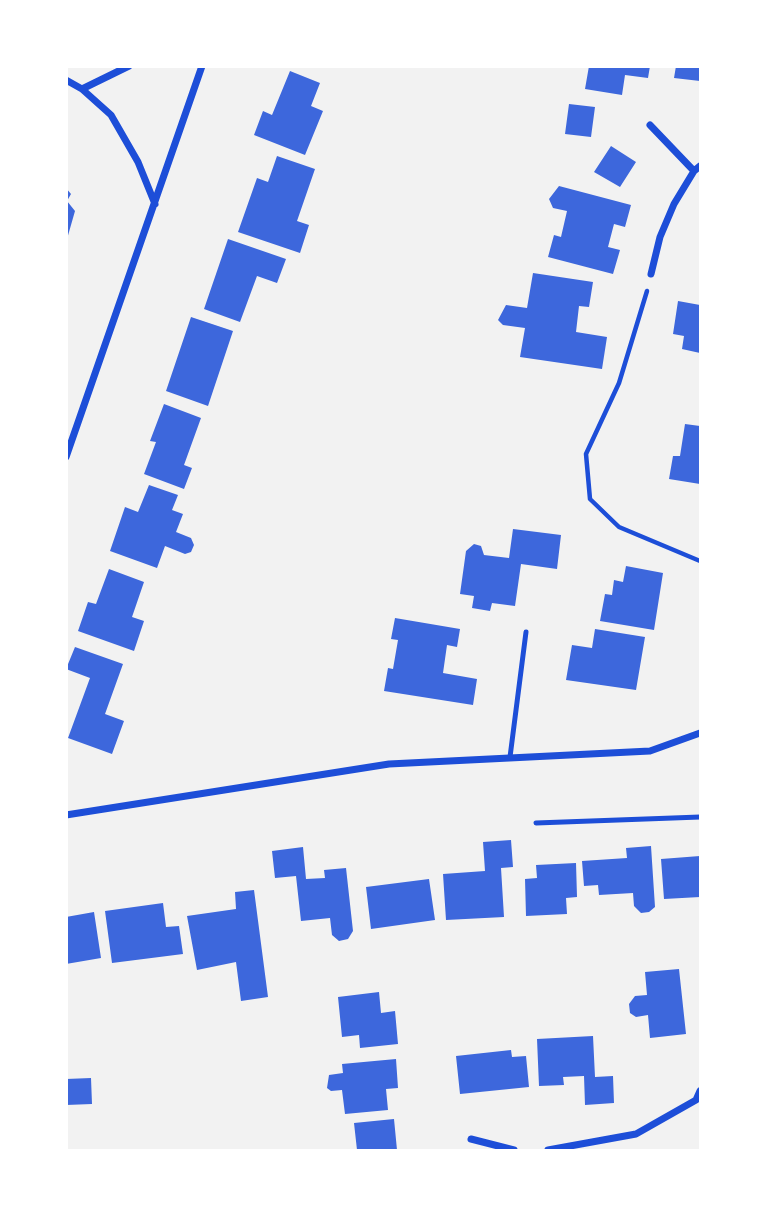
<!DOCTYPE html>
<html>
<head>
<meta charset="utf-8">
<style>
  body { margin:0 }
  #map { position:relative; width:767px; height:1217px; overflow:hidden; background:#f2f2f2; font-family:"Golos Text",sans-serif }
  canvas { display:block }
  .frame { position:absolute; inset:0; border:68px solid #fff; pointer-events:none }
</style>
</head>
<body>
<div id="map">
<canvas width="767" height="1217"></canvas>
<div class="frame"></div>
</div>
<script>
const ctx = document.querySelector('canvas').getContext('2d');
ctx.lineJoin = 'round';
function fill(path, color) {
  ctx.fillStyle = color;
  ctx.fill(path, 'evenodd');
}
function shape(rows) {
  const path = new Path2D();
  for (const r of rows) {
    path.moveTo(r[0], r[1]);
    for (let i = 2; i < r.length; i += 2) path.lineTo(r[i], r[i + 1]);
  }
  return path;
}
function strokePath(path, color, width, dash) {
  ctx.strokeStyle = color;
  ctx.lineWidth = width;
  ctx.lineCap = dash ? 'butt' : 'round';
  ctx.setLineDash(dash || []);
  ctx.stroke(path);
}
const building = shape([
  [589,66,650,66,648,78,625,75,622,95,585,89],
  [676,66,700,66,700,81,674,78],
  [290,71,320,83,311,106,323,111,305,155,254,135,263,111,272,115],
  [569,104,595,107,591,137,565,134],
  [611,146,636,162,620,187,594,172],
  [277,156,315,169,297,221,309,225,300,253,238,232,257,178,268,182],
  [559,186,631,205,625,227,614,224,608,247,620,250,613,274,548,257,554,235,561,237,567,211,553,208,549,199],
  [66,188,71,194,67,201,75,211,67,239],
  [228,239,286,259,277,283,257,276,240,322,204,309],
  [533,273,593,282,589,307,579,306,576,332,607,337,602,369,520,357,525,328,503,325,498,320,506,305,527,308],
  [678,301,700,305,700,353,682,349,684,336,673,334],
  [191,317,233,331,208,406,166,391],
  [164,404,201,418,184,465,192,468,184,489,144,474,156,442,150,441],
  [685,424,700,426,700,484,669,479,673,456,680,456],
  [149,485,178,495,172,510,183,514,176,532,191,538,194,545,191,552,185,554,165,546,157,568,110,551,125,507,138,512],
  [513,529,561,535,557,569,521,564,515,606,492,603,490,611,472,608,474,596,460,594,466,551,474,544,481,546,484,555,509,558],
  [626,566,663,573,654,630,600,621,605,594,612,595,614,580,623,582],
  [109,569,144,582,132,617,144,621,134,651,78,631,88,602,96,604],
  [395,618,460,629,457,647,447,645,443,673,477,679,473,705,384,691,388,668,393,669,398,640,391,639],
  [595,629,645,637,636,690,566,680,572,645,592,648],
  [75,647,123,664,105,714,124,721,112,754,68,738,90,678,66,669],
  [511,840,513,867,501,868,504,917,446,920,443,874,485,871,483,842],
  [651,846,655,907,649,912,641,913,634,906,633,893,599,895,598,885,584,886,582,861,627,858,626,848],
  [303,847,306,879,325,878,324,870,346,868,353,931,348,939,339,941,332,935,330,918,301,921,296,876,275,878,272,851],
  [700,856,700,897,664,899,661,859],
  [576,863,577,897,566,898,567,914,526,916,525,879,537,878,536,865],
  [429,879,435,920,371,929,366,887],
  [254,890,268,997,241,1001,236,962,197,970,187,916,236,909,235,892],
  [163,903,166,927,179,926,183,954,112,963,105,911],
  [94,912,101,958,66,964,66,917],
  [679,969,686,1034,650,1038,648,1015,636,1017,630,1013,629,1004,635,996,647,995,645,972],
  [379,992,381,1013,395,1011,398,1044,360,1048,359,1035,342,1037,338,997],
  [593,1036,595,1077,613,1076,614,1103,585,1105,584,1076,563,1077,564,1085,539,1086,537,1039],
  [511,1050,512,1057,526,1056,529,1087,460,1094,456,1056],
  [396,1059,398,1088,386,1089,388,1110,345,1114,342,1090,331,1091,327,1088,329,1075,343,1073,342,1064],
  [91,1078,92,1104,66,1105,66,1079],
  [394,1119,397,1150,357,1150,354,1123]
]);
const path = shape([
  [647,291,619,383,586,454,590,499,619,527,700,561]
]);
const service = shape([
  [510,757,526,632],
  [536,823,700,817]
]);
const minor = shape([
  [66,80,82,89,111,115,138,162,155,204],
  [82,89,129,66],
  [650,125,694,171],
  [651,274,660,237,674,204,694,171,700,166],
  [66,457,202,66],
  [66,815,389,764,650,751,700,733],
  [471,1139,514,1150],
  [548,1150,636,1134,696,1100,700,1091]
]);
fill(building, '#3d67dc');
strokePath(path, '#1d4ed8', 4.5);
strokePath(service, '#1d4ed8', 5);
strokePath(minor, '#1d4ed8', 7);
</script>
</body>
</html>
